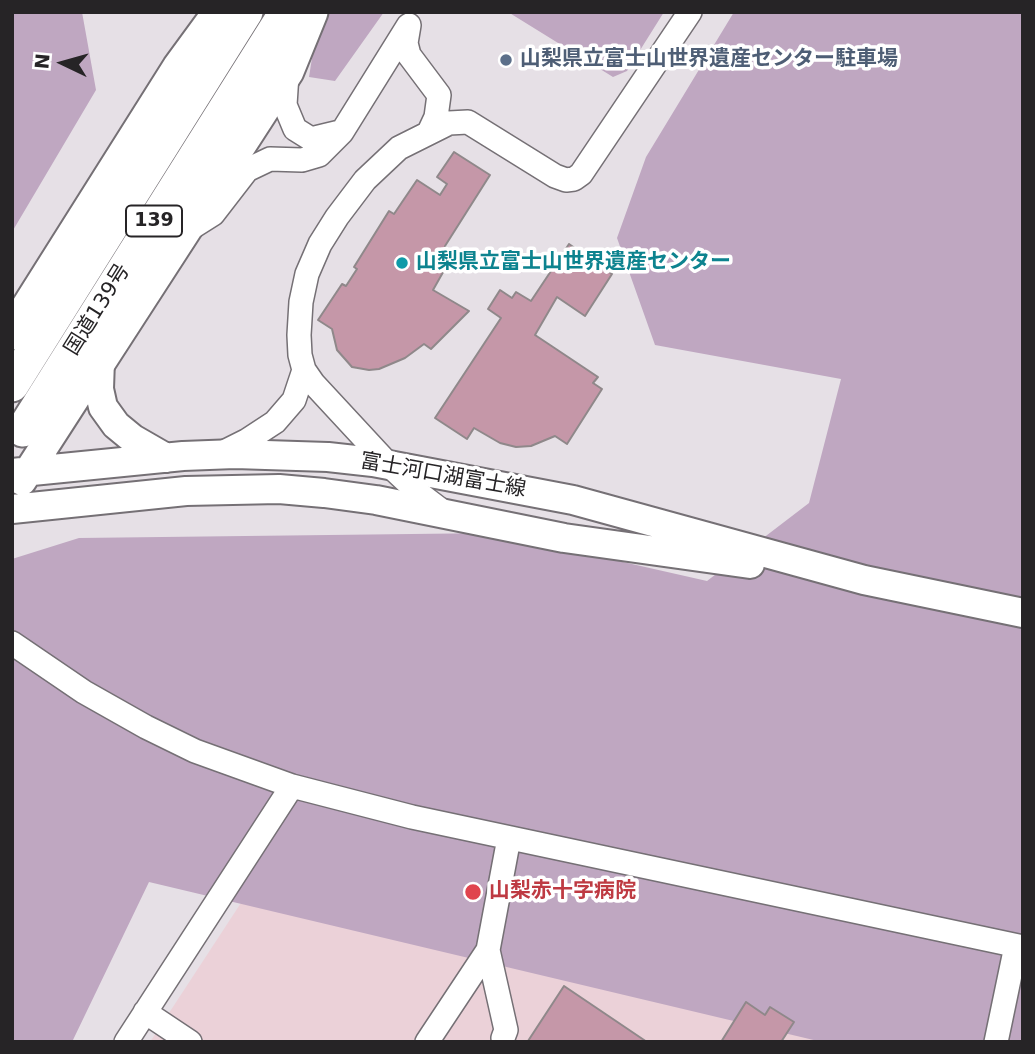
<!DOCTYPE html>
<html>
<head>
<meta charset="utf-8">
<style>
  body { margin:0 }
  #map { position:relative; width:1035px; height:1054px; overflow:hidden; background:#e6e0e6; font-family:"DejaVu Sans",sans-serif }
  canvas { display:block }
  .frame { position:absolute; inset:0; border:14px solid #262426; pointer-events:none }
  .north { position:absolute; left:28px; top:28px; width:70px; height:70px; -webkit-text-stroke:5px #fff; paint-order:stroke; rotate:275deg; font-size:19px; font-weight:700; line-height:28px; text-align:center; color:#262426 }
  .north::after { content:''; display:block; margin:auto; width:24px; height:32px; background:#262426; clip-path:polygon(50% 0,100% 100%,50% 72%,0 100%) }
</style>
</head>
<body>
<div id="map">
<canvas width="1035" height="1054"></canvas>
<div class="frame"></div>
<div class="north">N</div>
</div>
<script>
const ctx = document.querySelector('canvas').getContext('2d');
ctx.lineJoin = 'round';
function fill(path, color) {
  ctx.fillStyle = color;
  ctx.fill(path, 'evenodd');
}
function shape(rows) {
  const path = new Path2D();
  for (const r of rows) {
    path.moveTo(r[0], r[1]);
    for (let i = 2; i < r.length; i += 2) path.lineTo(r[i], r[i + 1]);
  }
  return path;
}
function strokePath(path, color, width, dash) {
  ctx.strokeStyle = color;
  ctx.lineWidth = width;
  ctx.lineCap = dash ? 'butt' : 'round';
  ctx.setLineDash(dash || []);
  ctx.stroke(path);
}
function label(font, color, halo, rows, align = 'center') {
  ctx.font = font + ' "DejaVu Sans","Noto Sans JP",sans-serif';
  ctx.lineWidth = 7;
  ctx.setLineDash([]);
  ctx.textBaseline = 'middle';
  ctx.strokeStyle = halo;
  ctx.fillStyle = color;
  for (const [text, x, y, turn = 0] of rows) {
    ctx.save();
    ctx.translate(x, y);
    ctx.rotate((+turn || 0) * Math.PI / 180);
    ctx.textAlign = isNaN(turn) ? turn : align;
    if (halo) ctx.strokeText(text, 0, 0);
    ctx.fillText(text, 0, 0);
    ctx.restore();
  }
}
const medical = shape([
  [288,831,867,1042,150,1042]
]);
const green = shape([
  [12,12,82,12,96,90,12,232],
  [324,12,384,12,335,81,309,77,318,20],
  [508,12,664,12,627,71,613,77],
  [734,12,1023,12,1023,1042,822,1042,149,882,72,1042,12,1042,12,559,79,538,495,533,707,581,809,503,841,379,655,345,617,238,646,157]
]);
const building = shape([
  [454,152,490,175,445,246,447,253,446,267,433,290,469,311,431,349,424,344,405,358,379,369,369,370,352,367,337,350,332,329,318,320,342,284,346,286,357,269,354,267,389,211,394,214,417,180,440,195,447,184,437,177,454,152],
  [569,244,612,274,585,316,557,297,535,335,598,377,593,383,602,389,567,444,555,436,531,446,516,447,500,443,474,428,467,439,435,418,501,318,488,309,500,290,512,298,516,292,531,301,569,244],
  [564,986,647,1042,519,1042,528,1041,564,986],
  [746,1002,765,1015,770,1007,794,1022,781,1042,721,1042,746,1002]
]);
const minor = shape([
  [409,25,406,43,409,55,439,95,436,117,429,132],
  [287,74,285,105,295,129,311,139,340,132],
  [194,226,213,214,247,170,270,159,302,160,319,155,342,132,408,26],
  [220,454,246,441,275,422,294,400,304,370],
  [446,514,421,495,389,465,313,383,304,370,300,355,299,335,301,302,307,274,320,244,337,217,365,180,399,148,449,123,468,122,555,176,566,180,574,179,581,174,690,12],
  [12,643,84,692,146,727,195,751,292,786,412,817,1023,947],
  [488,950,506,1030,503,1038],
  [145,1012,190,1042],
  [126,1042,292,786],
  [427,1042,488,950,509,838],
  [996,1042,1016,946]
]);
const major = shape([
  [100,360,99,389,103,407,116,425,133,439,166,458],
  [12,473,183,456,235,454,328,457,373,462,573,500,864,580,1023,613],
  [22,481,100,360],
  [12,509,186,491,279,489,324,493,376,500,564,538,750,564]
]);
const highway = shape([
  [12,333,179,68,220,12],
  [100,360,287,71,311,12],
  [12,385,246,12],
  [23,430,286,12]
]);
const markers = [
  [506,60,7,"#5c6f8a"],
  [402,263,7,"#0f9aa8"],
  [473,892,9,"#e0444e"]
];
const shields = [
  [154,221,56]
];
const shieldNames = [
  ["139",154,221]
];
const serviceNames = [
  ["山梨県立富士山世界遺産センター駐車場",520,60]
];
const cultureNames = [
  ["山梨県立富士山世界遺産センター",416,263]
];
const streetNames = [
  ["国道139号",98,310,-58],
  ["富士河口湖富士線",443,476,10]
];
const healthNames = [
  ["山梨赤十字病院",489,892]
];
fill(medical, '#ebd1d8');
fill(green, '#bfa7c1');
fill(building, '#c597a8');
strokePath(building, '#8f888a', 2);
strokePath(minor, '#757075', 26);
strokePath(major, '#757075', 32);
strokePath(highway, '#757075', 37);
strokePath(minor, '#fff', 23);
strokePath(major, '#fff', 28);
strokePath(highway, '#fff', 33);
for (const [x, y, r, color] of markers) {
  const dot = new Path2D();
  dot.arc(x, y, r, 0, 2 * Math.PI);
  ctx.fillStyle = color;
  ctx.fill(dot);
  strokePath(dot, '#fff', 2.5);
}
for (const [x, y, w] of shields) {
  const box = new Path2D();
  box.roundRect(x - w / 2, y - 15.5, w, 31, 5);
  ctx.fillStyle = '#fff';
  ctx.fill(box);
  strokePath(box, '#262426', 2);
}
label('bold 19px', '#262426', null, shieldNames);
label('bold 21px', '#4e5e75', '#fff', serviceNames, 'left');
label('bold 21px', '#0d838f', '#fff', cultureNames, 'left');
label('21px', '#262426', '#fff', streetNames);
label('bold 21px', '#be3a42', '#fff', healthNames, 'left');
</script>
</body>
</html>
